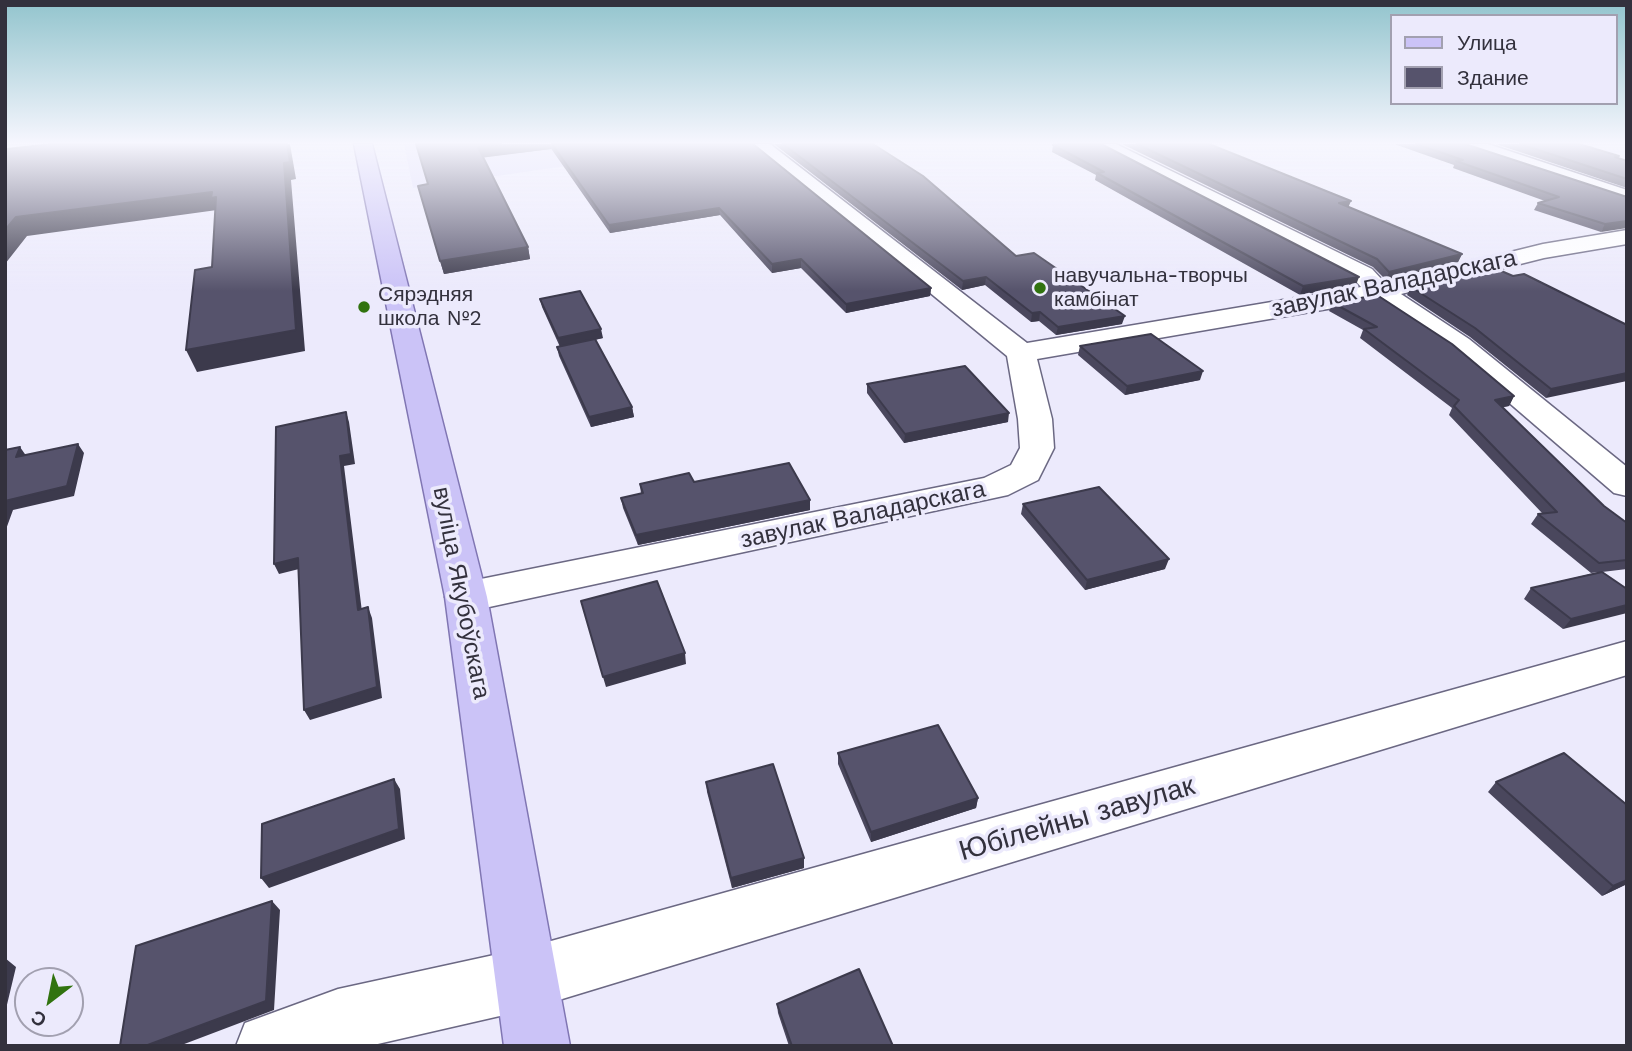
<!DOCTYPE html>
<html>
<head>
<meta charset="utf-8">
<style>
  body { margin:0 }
  #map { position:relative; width:1632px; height:1051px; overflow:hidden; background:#eceafc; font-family:"Work Sans",sans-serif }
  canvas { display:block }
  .frame { position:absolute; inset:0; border:7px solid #33313d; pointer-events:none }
  .legend { position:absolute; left:1390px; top:14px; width:228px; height:91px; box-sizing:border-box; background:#eceafc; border:2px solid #a2a0b0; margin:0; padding:9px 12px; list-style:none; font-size:21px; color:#33313d }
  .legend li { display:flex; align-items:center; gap:14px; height:35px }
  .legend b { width:35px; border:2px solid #a2a0b0 }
  .north { position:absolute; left:14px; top:967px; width:70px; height:70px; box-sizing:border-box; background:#eceafc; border:2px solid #a2a0b0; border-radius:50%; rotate:212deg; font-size:19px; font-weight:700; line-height:28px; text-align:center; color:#33313d }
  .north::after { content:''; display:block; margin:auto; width:24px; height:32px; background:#31730f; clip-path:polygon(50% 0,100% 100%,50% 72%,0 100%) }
</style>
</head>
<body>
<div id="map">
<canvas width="1632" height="1051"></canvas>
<div class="frame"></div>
<ul class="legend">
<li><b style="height:9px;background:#cbc3f7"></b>Улица</li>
<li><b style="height:19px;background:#56536c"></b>Здание</li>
</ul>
<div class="north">С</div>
</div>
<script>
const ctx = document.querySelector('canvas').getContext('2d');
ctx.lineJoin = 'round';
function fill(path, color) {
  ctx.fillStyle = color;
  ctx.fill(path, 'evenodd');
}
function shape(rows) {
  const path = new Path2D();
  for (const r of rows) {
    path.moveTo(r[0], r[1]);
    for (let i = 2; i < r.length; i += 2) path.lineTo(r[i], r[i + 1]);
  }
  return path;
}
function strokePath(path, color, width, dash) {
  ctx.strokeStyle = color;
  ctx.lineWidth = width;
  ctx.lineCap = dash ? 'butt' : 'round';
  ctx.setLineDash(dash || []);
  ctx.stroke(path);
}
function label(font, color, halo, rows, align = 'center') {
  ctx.font = font + ' "Work Sans",sans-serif';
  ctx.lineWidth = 7;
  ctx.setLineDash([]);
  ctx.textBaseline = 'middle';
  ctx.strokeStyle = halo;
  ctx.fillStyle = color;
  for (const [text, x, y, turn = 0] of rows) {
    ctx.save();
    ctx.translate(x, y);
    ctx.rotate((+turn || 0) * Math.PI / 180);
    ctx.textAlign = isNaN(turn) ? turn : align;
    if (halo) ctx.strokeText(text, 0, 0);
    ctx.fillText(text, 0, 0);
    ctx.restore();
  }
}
const built = shape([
  [404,144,720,144,413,188]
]);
const minor = shape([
  [749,144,770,144,1027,343,1361,287,1354,279,1092,144,1116,144,1372,269,1385,283,1543,244,1627,230,1627,244,1544,258,1401,294,1469,339,1627,467,1627,496,1614,493,1449,351,1374,301,1037,359,1052,419,1054,448,1038,480,1008,495,466,612,451,607,445,597,451,587,466,582,984,478,1011,465,1020,448,1018,419,1007,356,749,144],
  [1460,144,1488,144,1627,190,1627,203,1462,148,1460,144],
  [1627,641,1627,675,526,1010,369,1046,236,1046,245,1023,338,989,526,948,1627,641]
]);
const primary = shape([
  [354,144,372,144,487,597,570,1046,504,1046,445,597,354,144]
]);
const wall = shape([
  [416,144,753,144,931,288,930,296,846,313,801,268,772,273,720,215,610,233,550,147,551,149,483,157,528,247,530,259,444,274,418,186,428,184],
  [774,144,873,144,1016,256,1122,324,1056,335,1039,321,1031,322,985,285,962,290],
  [1050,144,1100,144,1356,285,1300,295,1095,180,1096,175,1052,152,1053,145],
  [1122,144,1209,144,1349,207,1462,254,1458,262,1386,280,1373,267],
  [1394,144,1465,144,1627,197,1601,232,1534,210,1538,203,1545,201,1453,168,1454,165],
  [1496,144,1579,144,1619,156,1618,158,1627,161,1627,188],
  [1411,287,1627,325,1546,398,1470,337,1407,295],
  [540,299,603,338,595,340,632,407,634,417,591,427,559,356,557,347,560,347,542,307],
  [1333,303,1514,396,1509,406,1502,407,1604,506,1627,523,1627,569,1602,572,1627,589,1563,629,1524,599,1531,588,1599,572,1591,573,1531,524,1538,514,1542,513,1449,415,1452,408,1360,338,1363,330,1329,311],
  [1080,346,1200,380,1125,395,1078,355],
  [867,384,1008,422,904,443,867,393],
  [694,482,810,510,638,545,623,508,621,498,641,494,640,484],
  [1023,504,1165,569,1085,590,1021,514],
  [838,753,978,798,976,808,871,842,838,764],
  [706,782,804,858,804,868,732,888,707,792],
  [1496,782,1627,884,1602,896,1488,792],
  [777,1004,893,1046,789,1046,778,1013]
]);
const shadedWall = shape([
  [287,144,290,144,296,179,291,180,305,351,197,372,186,350],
  [501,144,550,144,551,149,480,158,478,147],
  [212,192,216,197,217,210,27,236,5,264,5,230,16,217],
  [1351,201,1348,208,1339,203],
  [719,208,720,215,610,233,609,225],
  [1627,221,1627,228,1601,232,1605,224],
  [528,247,530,259,444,274,440,261],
  [1462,254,1458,262,1386,280,1389,272],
  [801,259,801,268,772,273,772,264],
  [986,277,985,285,962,290,963,281],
  [1359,277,1356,285,1300,295,1303,286],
  [931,288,930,296,846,313,846,304],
  [1040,312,1039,321,1031,322,1032,313],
  [1125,316,1122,324,1056,335,1058,327],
  [601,329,603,338,560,347,558,338],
  [1203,371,1200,380,1125,395,1127,386],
  [1627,373,1627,381,1546,398,1551,389],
  [1514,396,1509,406,1489,410,1495,400],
  [632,407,634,417,591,427,589,417],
  [346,412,349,422,355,464,344,466,363,620,358,610,340,456],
  [1009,413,1008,422,904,443,905,434],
  [78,444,84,453,74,496,13,510,5,532,5,500],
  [20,447,27,457,16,457],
  [810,500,810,510,638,545,636,535],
  [298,558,303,568,279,574,274,564],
  [1169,559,1165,569,1085,590,1087,580],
  [1627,605,1627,613,1563,629,1571,619],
  [368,607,372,618,382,698,310,720,304,710],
  [685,653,686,664,606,687,603,677],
  [394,779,400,789,405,839,269,888,261,878],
  [978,798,976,808,871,842,871,832],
  [804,858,804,868,732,888,731,878],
  [1627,880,1627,884,1602,896,1613,886],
  [272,901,280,910,274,1010,179,1046,145,1046],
  [5,958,16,967,5,1013]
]);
const building = shape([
  [51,144,287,144,290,162,284,163,296,330,186,350,195,270,212,267,216,197,211,198,212,192,16,217,5,230,5,150,7,149,51,144],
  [416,144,501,144,478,147,528,247,440,261,418,186,428,184,416,144],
  [552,144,753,144,931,288,846,304,801,259,772,264,719,208,609,225,552,144],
  [783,144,873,144,923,176,1016,256,1034,253,1125,316,1058,327,1040,312,1032,313,986,277,963,281,783,144],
  [1059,144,1101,144,1359,277,1303,286,1097,173,1104,172,1053,145,1059,144],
  [1137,144,1209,144,1351,201,1339,203,1462,254,1389,272,1377,259,1137,144],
  [1416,144,1465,144,1627,197,1627,221,1605,224,1538,203,1559,197,1456,161,1463,160,1416,144],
  [1520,144,1579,144,1619,156,1615,157,1627,161,1627,179,1520,144],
  [1492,267,1513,276,1524,274,1627,325,1627,373,1551,389,1475,328,1411,287,1492,267],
  [580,291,601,329,558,338,540,299,580,291],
  [1377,295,1452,344,1514,396,1495,400,1604,506,1627,523,1627,560,1599,563,1538,514,1557,512,1454,406,1459,400,1364,329,1377,327,1333,303,1377,295],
  [1151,334,1203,371,1127,386,1080,346,1151,334],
  [595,339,632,407,589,417,557,347,595,339],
  [965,366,1009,413,905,434,867,384,965,366],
  [346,412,351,454,340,456,358,610,368,607,377,687,304,710,298,558,274,564,276,427,346,412],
  [78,444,67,486,5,501,5,450,20,447,16,457,78,444],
  [789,463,810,500,636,535,621,498,643,493,640,484,689,473,694,482,789,463],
  [1099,487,1169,559,1087,580,1023,504,1099,487],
  [1602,572,1627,589,1627,605,1571,619,1531,588,1602,572],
  [657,581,685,653,603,677,581,601,657,581],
  [938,725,978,798,871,832,838,753,938,725],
  [1564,753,1627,805,1627,880,1613,886,1496,782,1564,753],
  [773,764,804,858,731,878,706,782,773,764],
  [394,779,399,829,261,878,262,824,394,779],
  [272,901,266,1001,145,1046,120,1046,136,946,272,901],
  [859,969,893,1046,792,1046,777,1004,859,969]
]);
const markers = [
  [1040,288,7,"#31730f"],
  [364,307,7,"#31730f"]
];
const farPoinames = [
  ["навучальна-творчы",1054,276],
  ["камбінат",1054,300],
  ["Сярэдняя",378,295],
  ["школа №2",378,319]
];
const streetNames = [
  ["завулак Валадарскага",1394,284,-12],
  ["завулак Валадарскага",863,515,-12],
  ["вуліца Якубоўскага",461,593,79]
];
const nearStreetnames = [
  ["Юбілейны завулак",1077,819,-16]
];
fill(built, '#e0ddfb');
strokePath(minor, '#6b6883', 3);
strokePath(primary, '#8076b3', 3);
fill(minor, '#fff');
fill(primary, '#cbc3f7');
fill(wall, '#4a475d');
fill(shadedWall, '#3c3a4c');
fill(building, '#56536c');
strokePath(building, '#3c3a4c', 2);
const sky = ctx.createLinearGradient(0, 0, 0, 291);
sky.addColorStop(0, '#92c4cd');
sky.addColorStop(0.49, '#f6f6fe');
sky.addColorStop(1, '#f6f6fe00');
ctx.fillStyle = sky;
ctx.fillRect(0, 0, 1632, 291);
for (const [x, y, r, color] of markers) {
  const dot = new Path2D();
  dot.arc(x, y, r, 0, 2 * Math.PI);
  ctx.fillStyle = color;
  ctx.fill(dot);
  strokePath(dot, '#eceafc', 2.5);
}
label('21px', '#33313d', '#eceafc', farPoinames, 'left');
label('24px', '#33313d', '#eceafc', streetNames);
label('28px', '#33313d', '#eceafc', nearStreetnames);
</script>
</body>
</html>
